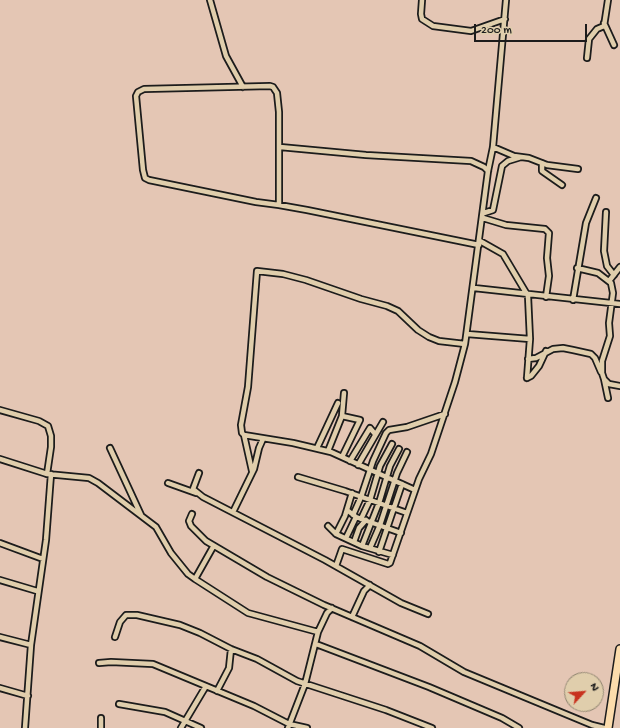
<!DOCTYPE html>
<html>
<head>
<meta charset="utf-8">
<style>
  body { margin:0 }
  #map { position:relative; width:620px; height:728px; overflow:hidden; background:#e4c6b4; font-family:"Gochi Hand",sans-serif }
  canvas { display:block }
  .north { position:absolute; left:564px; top:672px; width:40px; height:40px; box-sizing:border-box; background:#e0ceac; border:1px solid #928772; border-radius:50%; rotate:64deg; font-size:11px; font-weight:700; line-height:16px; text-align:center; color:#1c1c1c }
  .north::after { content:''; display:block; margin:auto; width:14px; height:18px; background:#c8321e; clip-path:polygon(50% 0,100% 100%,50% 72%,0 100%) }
  .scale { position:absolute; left:474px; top:24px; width:113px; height:18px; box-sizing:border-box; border:2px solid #1c1c1c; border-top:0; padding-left:5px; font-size:12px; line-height:14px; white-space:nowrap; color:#1c1c1c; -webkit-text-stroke:3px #e0ceac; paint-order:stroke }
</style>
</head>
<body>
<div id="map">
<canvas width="620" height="728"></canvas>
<div class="north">N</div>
<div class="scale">200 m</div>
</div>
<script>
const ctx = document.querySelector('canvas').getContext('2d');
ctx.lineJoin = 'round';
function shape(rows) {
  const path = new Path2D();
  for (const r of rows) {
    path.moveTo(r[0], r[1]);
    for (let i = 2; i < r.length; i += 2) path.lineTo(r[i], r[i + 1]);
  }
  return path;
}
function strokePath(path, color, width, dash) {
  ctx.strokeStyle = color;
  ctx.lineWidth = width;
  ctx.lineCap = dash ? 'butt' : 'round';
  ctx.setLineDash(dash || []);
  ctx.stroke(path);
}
const minor = shape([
  [210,0,226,56,243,87],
  [422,0,421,14,422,19,433,26,471,31,505,19],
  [604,23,614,45],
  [587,58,589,39,597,29,604,26,608,0],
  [280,147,366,155,471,161,484,167,488,171],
  [493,147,514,156,529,158,547,165,578,169],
  [542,163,542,171,562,185],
  [279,205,279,112,277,93,273,87,270,86,144,89,138,92,136,96,143,170,145,178,149,180,256,202,279,205,307,210,479,245],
  [606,212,604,251,607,266,614,275],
  [484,213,493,210,502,166,508,161,521,157],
  [483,218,506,225,545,229,549,233,547,258,549,276,546,297],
  [480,241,503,254,528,296,530,339,527,378],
  [577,268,598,273,611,283,613,293,609,323,610,336,602,361,602,373,604,379,609,384,620,386],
  [609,281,620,267],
  [474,288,620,304],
  [573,300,586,223,596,198],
  [467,334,530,339],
  [528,359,536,358,553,349,563,348,573,350,591,354,595,358,601,372],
  [527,378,531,376,539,366,546,351],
  [604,379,608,398],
  [0,410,39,421,48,426,51,436,51,447,47,474],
  [342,416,360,420,342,457],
  [244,435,252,471],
  [110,448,141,515],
  [317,448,338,403],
  [328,451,342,416,344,393],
  [0,459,47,474,89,478,98,483,156,527,171,553,188,574,195,579,248,613,318,632],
  [350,461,370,428,375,434],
  [358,465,383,422],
  [199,473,193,489,203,497,325,560,401,603,428,614],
  [298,477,345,491,407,513],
  [168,483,196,493],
  [415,490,331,452,293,443,244,435,242,433,241,425,248,387,257,271,283,274,306,280,361,299,387,306,398,311,418,330,429,337,439,341,465,344],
  [347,510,356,517,401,533],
  [233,512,254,469,259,448,263,439],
  [192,514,189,521,191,526,206,541,267,577,324,605,420,646,464,672,592,725,604,728],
  [353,515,361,497,373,461,386,433,389,430,407,427,445,414],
  [361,519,370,500,380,466,392,444],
  [328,526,336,534,362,546,393,555],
  [336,534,345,516,352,493],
  [346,538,356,517],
  [354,542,359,528,366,520],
  [0,543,43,559],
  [362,546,379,503,390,466,399,449],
  [370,548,380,525,397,473,407,452],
  [379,552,402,484],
  [336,566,342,549,388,564,390,563,419,479,431,454,455,382,465,344,488,171,493,147,506,0],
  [195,579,213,547],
  [0,580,37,591],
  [352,617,364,591,370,585],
  [0,637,31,645],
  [115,637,120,622,126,615,137,615,180,625,200,633,231,649,257,659,297,681,386,710,432,728],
  [316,644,429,687,502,718,519,728],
  [99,663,111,662,153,664,254,706,289,724,307,728],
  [0,688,28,696],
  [217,691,229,668,231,649],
  [119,704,165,712,201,728],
  [25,728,31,645,46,540,51,474],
  [101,728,101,718],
  [181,728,206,686],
  [288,728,305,684,318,632,327,613,332,608]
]);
const primary = shape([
  [608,728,620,649]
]);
strokePath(minor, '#1c1c1c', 8);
strokePath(primary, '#1c1c1c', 10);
strokePath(minor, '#e0ceac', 4.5);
strokePath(primary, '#fcdcac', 7);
</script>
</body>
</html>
